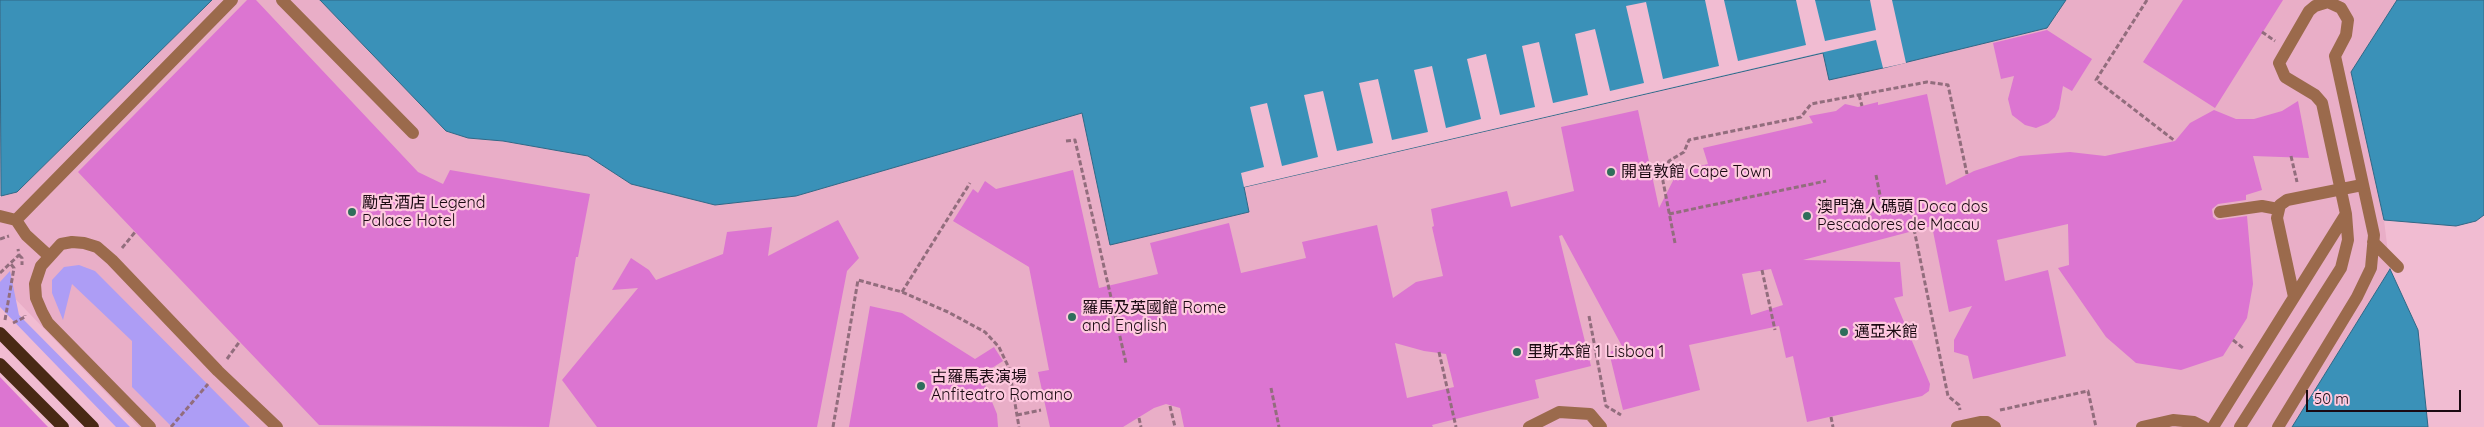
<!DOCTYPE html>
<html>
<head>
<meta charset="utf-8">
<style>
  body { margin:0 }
  #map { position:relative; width:2484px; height:427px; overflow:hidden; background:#f1bcd2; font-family:Quicksand,sans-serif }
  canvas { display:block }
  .scale { position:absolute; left:2306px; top:390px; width:155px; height:22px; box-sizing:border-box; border:2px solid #1a0911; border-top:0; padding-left:6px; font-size:15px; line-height:18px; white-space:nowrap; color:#1a0911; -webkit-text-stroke:4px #fec9df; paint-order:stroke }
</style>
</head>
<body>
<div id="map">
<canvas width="2484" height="427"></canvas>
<div class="scale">50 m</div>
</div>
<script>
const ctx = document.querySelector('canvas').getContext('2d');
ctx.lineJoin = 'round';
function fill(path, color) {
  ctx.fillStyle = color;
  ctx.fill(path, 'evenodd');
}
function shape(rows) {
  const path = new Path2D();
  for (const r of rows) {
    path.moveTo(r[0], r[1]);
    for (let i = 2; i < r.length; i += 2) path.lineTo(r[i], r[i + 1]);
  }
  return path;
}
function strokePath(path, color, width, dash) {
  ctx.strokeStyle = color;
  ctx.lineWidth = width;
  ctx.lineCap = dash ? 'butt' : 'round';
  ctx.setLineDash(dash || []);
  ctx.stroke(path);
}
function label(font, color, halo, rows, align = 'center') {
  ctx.font = font + ' Quicksand,"Noto Sans SC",sans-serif';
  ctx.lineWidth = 4.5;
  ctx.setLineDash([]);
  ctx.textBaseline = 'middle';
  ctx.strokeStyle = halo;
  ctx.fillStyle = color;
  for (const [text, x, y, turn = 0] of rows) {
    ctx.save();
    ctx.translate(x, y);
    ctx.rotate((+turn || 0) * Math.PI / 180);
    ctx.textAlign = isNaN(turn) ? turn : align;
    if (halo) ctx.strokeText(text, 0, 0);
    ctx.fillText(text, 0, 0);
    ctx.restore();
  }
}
const built = shape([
  [212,0,320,0,446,131,468,138,503,141,588,156,631,184,715,205,796,196,1082,113,1110,244,1249,212,1241,173,1720,66,2056,16,2066,0,2397,0,2351,72,2384,220,2390,269,2292,427,139,427,0,283,0,197,17,192]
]);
const green = shape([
  [79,265,95,271,250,427,172,427,132,387,132,341,72,284,63,320,52,293,52,280,64,267],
  [10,271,19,315,130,427,116,427,0,307,0,282]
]);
const water = shape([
  [0,0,212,0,17,192,1,196,0,0],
  [320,0,2066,0,2047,28,1883,68,1829,80,1823,53,1244,187,1249,212,1110,245,1082,113,796,196,715,205,631,184,588,156,503,141,468,138,446,131,320,0],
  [2397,0,2484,0,2484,215,2476,221,2456,226,2384,220,2351,72,2397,0],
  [2390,269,2418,330,2428,427,2292,427,2390,269]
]);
const pier = shape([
  [1705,0,1724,0,1738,61,1806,45,1796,0,1815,0,1825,41,1876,30,1870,0,1892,0,1906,63,1883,68,1876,40,1244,187,1241,173,1264,167,1250,107,1267,103,1282,166,1318,157,1304,95,1323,91,1337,151,1373,143,1359,83,1378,79,1392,140,1428,132,1414,70,1432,66,1446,128,1481,119,1467,59,1486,54,1500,115,1535,107,1522,46,1539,42,1553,103,1588,95,1575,34,1595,29,1610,91,1644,83,1626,6,1646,2,1663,79,1719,66]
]);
const building = shape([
  [247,0,256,0,418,172,443,184,450,170,590,194,578,257,576,257,549,427,319,425,78,172],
  [2183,0,2283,0,2215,108,2143,62],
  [2047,30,2092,59,2072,91,2063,86,2059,109,2055,117,2048,123,2036,128,2025,125,2012,115,2008,99,2014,76,2001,79,1993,43],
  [1927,94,1946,185,1974,171,2020,156,2070,152,2105,156,2175,141,2190,123,2214,110,2236,119,2254,119,2282,111,2298,101,2309,158,2253,156,2262,190,2246,195,2246,200,2218,204,2212,209,2213,217,2217,220,2247,216,2253,284,2247,318,2223,356,2181,370,2136,363,2106,337,2058,268,2069,265,2068,224,1997,240,2005,281,2048,270,2066,356,1973,379,1968,356,1954,352,1954,340,1972,306,1949,312,1932,226,1803,260,1900,262,1903,296,1894,298,1930,384,1929,391,1922,396,1807,422,1793,356,1786,358,1779,326,1689,345,1700,390,1623,410,1609,352,1623,348,1562,235,1559,236,1591,366,1535,380,1539,398,1432,425,1433,427,1184,427,1180,408,1166,404,1154,408,1123,427,1050,427,1038,372,1049,370,1029,267,953,221,973,189,978,193,985,181,996,189,1073,170,1099,288,1158,274,1150,243,1229,223,1241,273,1306,258,1302,242,1377,225,1393,298,1416,282,1443,276,1432,227,1434,226,1431,209,1507,191,1511,207,1574,191,1561,127,1638,110,1659,208,1678,171,1708,164,1703,148,1813,123,1809,116,1836,111,1845,104,1858,107,1878,102,1878,105],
  [1771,269,1783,305,1751,315,1742,274],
  [1395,343,1424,351,1446,354,1454,387,1407,398],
  [838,220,859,258,847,271,817,427,597,427,562,380,638,288,612,290,631,258,649,270,656,280,723,254,727,232,772,227,768,256],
  [870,306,902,313,975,359,994,347,1003,361,981,375,997,414,998,427,849,427],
  [0,377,48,427,0,427]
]);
const path = shape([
  [2147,0,2096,80,2175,141],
  [2262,32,2275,41],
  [1859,95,1862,106],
  [1066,141,1075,140,1126,363],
  [2291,156,2297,182],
  [1876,175,1881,200],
  [1669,214,1826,181],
  [1914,229,1948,396,1959,405,1960,410],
  [0,239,9,236],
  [1675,243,1662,176,1669,161,1684,152,1689,140,1801,117,1811,104,1927,82,1948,85,1967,174],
  [122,248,136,231],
  [19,255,22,258,22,265],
  [1762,270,1775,330],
  [0,273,19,255,18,249],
  [902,292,970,183],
  [1589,316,1606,406,1621,415],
  [5,320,14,268,10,263],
  [13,323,25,317,25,315],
  [2233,340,2243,348],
  [1439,352,1456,427],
  [227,359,240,341],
  [1271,388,1279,427],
  [1170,406,1175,427],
  [2000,410,2088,391,2096,427],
  [1017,415,1041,410],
  [1831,417,1833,427],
  [1139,418,1141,427],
  [171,427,208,384],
  [833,427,858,280,902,292,948,312,985,332,999,347,1009,368,1019,427]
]);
const minor = shape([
  [282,0,413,133],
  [2220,212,2262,206,2278,209],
  [0,216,16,220],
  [2373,242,2398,267],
  [49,256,26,235,16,220,232,0],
  [2294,297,2277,218,2280,205,2287,200,2362,185],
  [150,427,48,323,42,312,36,298,35,284,41,266,61,244,72,242,84,243,97,247,112,260,218,371,277,427],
  [1529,427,1559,412,1590,414,1601,427],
  [1957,427,1980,422,1987,422,1995,427],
  [2142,427,2173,420,2194,422,2204,427],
  [2213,427,2346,214],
  [2240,427,2341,268,2348,240,2346,214,2322,103,2315,95,2285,77,2279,63,2309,11,2315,6,2328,2,2341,8,2348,20,2346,35,2335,56,2374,235,2371,268,2357,297,2278,427]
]);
const major = shape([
  [0,333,93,427],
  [0,364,63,427]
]);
const markers = [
  [1611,172,5,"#2f6e5b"],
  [352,212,5,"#2f6e5b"],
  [1807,216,5,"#2f6e5b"],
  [1072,317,5,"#2f6e5b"],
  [1844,332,5,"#2f6e5b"],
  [1517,352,5,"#2f6e5b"],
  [921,386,5,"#2f6e5b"]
];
const poiNames = [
  ["開普敦館 Cape Town",1621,172],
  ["勵宮酒店 Legend",362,203],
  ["Palace Hotel",362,221],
  ["澳門漁人碼頭 Doca dos",1817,207],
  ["Pescadores de Macau",1817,225],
  ["羅馬及英國館 Rome",1082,308],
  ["and English",1082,326],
  ["邁亞米館",1854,332],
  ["里斯本館 1 Lisboa 1",1527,352],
  ["古羅馬表演場",931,377],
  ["Anfiteatro Romano",931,395]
];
fill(built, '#e9aec7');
fill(green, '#ad9df5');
fill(water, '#3a91b8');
strokePath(water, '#306886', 1);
fill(pier, '#f1bcd2');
fill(building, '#dc75d1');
strokePath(path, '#926d7d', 3, [5, 2.5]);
strokePath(minor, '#9b6a4c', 12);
strokePath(major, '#492915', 12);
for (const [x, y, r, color] of markers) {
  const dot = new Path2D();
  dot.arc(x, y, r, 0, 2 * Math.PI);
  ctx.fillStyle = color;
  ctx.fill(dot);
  strokePath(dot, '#fec9df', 2);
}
label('16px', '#1a0911', '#fec9df', poiNames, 'left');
</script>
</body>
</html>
